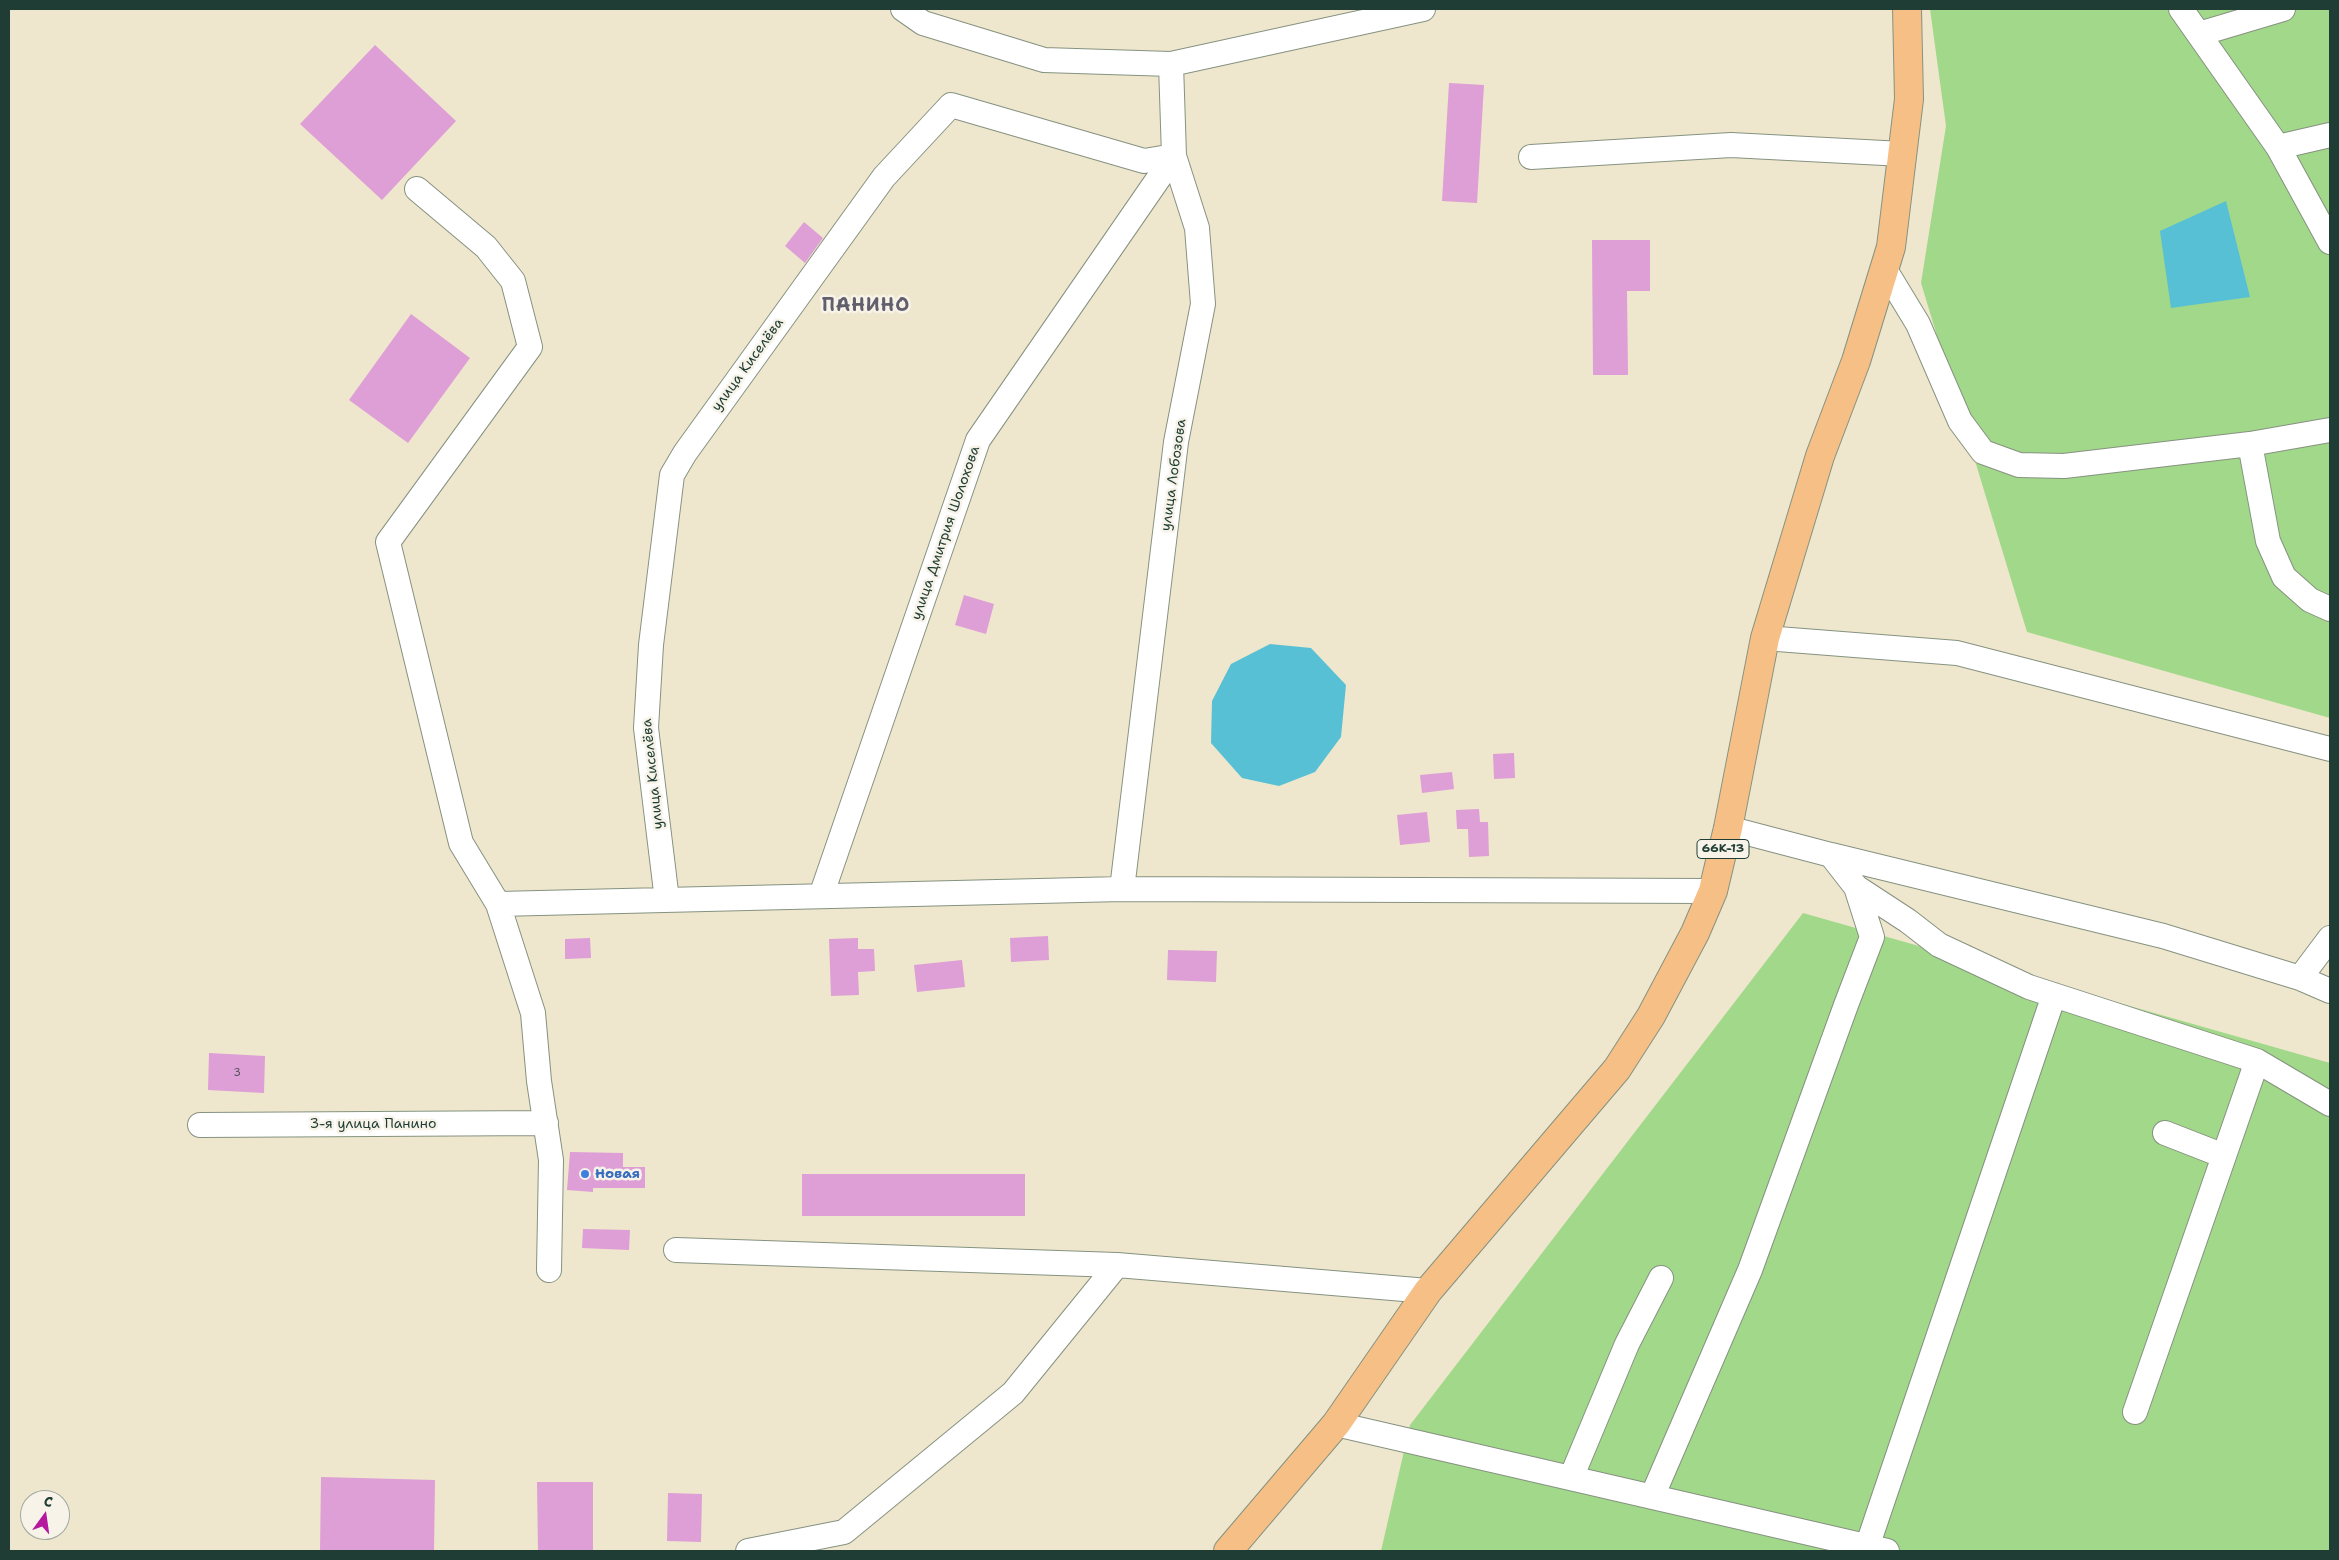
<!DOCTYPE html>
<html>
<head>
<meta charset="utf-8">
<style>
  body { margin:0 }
  #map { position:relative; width:2339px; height:1560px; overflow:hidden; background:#eee7cd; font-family:"Shantell Sans",sans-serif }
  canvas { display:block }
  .frame { position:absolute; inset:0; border:10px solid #1f3d34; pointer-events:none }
  .north { position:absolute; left:20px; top:1490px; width:50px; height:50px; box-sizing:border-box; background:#f7f3e8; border:1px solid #a1aaa0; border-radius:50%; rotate:14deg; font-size:14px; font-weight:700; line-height:20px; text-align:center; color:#1f3d34 }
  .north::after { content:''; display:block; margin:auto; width:18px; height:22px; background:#b5179e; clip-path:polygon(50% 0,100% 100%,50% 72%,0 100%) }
</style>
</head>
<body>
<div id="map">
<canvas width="2339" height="1560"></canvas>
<div class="frame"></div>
<div class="north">С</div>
</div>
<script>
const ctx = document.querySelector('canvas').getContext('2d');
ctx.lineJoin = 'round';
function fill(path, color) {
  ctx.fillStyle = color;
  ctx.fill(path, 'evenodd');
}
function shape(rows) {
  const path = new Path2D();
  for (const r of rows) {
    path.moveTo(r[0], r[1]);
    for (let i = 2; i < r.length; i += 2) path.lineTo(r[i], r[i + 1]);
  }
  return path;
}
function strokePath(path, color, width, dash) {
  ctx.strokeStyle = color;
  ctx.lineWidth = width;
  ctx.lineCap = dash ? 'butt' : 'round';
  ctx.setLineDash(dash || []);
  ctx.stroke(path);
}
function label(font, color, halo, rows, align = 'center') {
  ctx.font = font + ' "Shantell Sans",sans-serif';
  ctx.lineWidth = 5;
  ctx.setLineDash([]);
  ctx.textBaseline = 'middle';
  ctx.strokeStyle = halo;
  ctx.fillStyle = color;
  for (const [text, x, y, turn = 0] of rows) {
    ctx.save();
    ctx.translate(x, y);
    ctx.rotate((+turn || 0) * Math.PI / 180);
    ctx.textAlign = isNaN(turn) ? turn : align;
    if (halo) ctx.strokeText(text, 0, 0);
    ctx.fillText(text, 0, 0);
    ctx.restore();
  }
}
const green = shape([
  [1930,9,2330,9,2330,718,2027,632,1921,283,1946,126],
  [1803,913,2330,1063,2330,1551,1381,1551,1410,1425]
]);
const water = shape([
  [2226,201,2250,297,2171,308,2160,231],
  [1270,644,1311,648,1346,685,1341,737,1315,772,1279,786,1242,778,1211,743,1212,701,1231,664]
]);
const building = shape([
  [375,45,456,121,382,200,300,124],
  [1449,83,1484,85,1477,203,1442,201],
  [804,222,823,238,805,263,785,246],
  [1592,240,1650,240,1650,291,1627,291,1628,375,1593,375],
  [411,314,470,358,408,443,349,400],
  [964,595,994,604,986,634,955,625],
  [1514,753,1515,778,1494,779,1493,754],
  [1452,772,1454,789,1422,793,1420,775],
  [1479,809,1480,822,1488,822,1489,856,1469,857,1468,829,1457,829,1456,810],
  [1427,812,1430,842,1400,845,1397,815],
  [1048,936,1049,960,1011,962,1010,938],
  [590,938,591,958,565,959,565,939],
  [858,938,858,949,874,949,875,971,858,972,859,995,831,996,829,939],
  [1168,950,1217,951,1216,982,1167,980],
  [962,960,965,987,917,992,914,965],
  [209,1053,265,1056,264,1093,208,1090],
  [570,1152,623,1153,623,1167,645,1167,645,1188,593,1188,593,1192,567,1190],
  [802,1174,1025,1174,1025,1216,802,1216],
  [583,1229,630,1230,629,1250,582,1248],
  [321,1477,435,1480,434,1551,320,1551],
  [537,1482,593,1482,593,1551,538,1551],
  [668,1493,702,1494,701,1542,667,1541]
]);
const minor = shape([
  [903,9,923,23,1044,60,1171,64,1423,9],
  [2181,9,2278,147,2330,242],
  [2199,34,2283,9],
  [2278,147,2330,135],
  [1531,157,1731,145,1903,154],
  [417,189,486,247,513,281,530,347,388,542,461,843,498,904,1122,889,1713,891],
  [1884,268,1918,324,1960,421,1983,452,2019,465,2064,466,2250,444,2330,430],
  [2250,444,2268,541,2284,577,2310,600,2330,609],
  [1765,638,1957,653,2330,749],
  [1728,828,1831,855,1856,887,1908,921,1939,945,2029,987,2257,1061,2330,1104],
  [1831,855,2163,936,2300,978,2330,991],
  [1122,889,1176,442,1203,304,1197,228,1174,156,1171,64],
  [821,896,978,440,1174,156],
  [667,900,646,728,651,645,672,475,685,453,884,177,951,105,1144,161,1174,156],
  [498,904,533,1013,539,1081,551,1160,549,1270],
  [2300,978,2330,938],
  [200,1125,546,1123],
  [2165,1133,2224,1156],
  [676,1250,1117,1265,1428,1291],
  [2135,1412,2257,1061],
  [1336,1424,1887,1551],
  [1571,1478,1627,1344,1661,1278],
  [1652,1497,1750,1270,1846,1005,1872,937,1856,887],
  [1867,1547,2054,995],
  [748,1551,844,1532,1013,1393,1117,1265]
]);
const major = shape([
  [1228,1551,1336,1424,1428,1291,1617,1069,1651,1016,1695,933,1713,891,1728,828,1765,638,1820,456,1856,361,1891,247,1909,99,1907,9]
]);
const markers = [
  [585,1174,5,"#3f7fe0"]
];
const numberNames = [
  ["3",237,1073]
];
const shields = [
  [1723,849,52]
];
const shieldNames = [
  ["66К-13",1723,849]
];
const streetNames = [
  ["улица Киселёва",748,365,-54],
  ["улица Лобозова",1174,475,-82],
  ["улица Дмитрия Шолохова",946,533,-71],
  ["улица Киселёва",653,774,-96],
  ["3-я улица Панино",373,1124]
];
const shopNames = [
  ["Новая",595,1174]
];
const districtNames = [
  ["ПАНИНО",866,306]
];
fill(green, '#a1d88a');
fill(water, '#57c0d4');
fill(building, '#de9ed6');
strokePath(minor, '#869280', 26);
strokePath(major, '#869280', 30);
strokePath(minor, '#fff', 24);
strokePath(major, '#f5bf86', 28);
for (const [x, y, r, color] of markers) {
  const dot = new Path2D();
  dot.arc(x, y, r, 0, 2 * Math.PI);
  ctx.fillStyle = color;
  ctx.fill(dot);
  strokePath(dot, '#f7f3e8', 2);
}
label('11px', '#4f555c', null, numberNames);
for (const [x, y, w] of shields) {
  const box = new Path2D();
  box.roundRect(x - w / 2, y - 9.5, w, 19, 4);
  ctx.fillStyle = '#f7f3e8';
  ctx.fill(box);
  strokePath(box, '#1f3d34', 1);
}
label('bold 12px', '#1f3d34', null, shieldNames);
label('14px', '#1f3d34', '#f7f3e8', streetNames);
label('bold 14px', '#366cbe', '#f7f3e8', shopNames, 'left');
ctx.letterSpacing = '1px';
label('bold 19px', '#625f6d', '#f7f3e8', districtNames);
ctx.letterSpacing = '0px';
</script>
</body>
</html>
